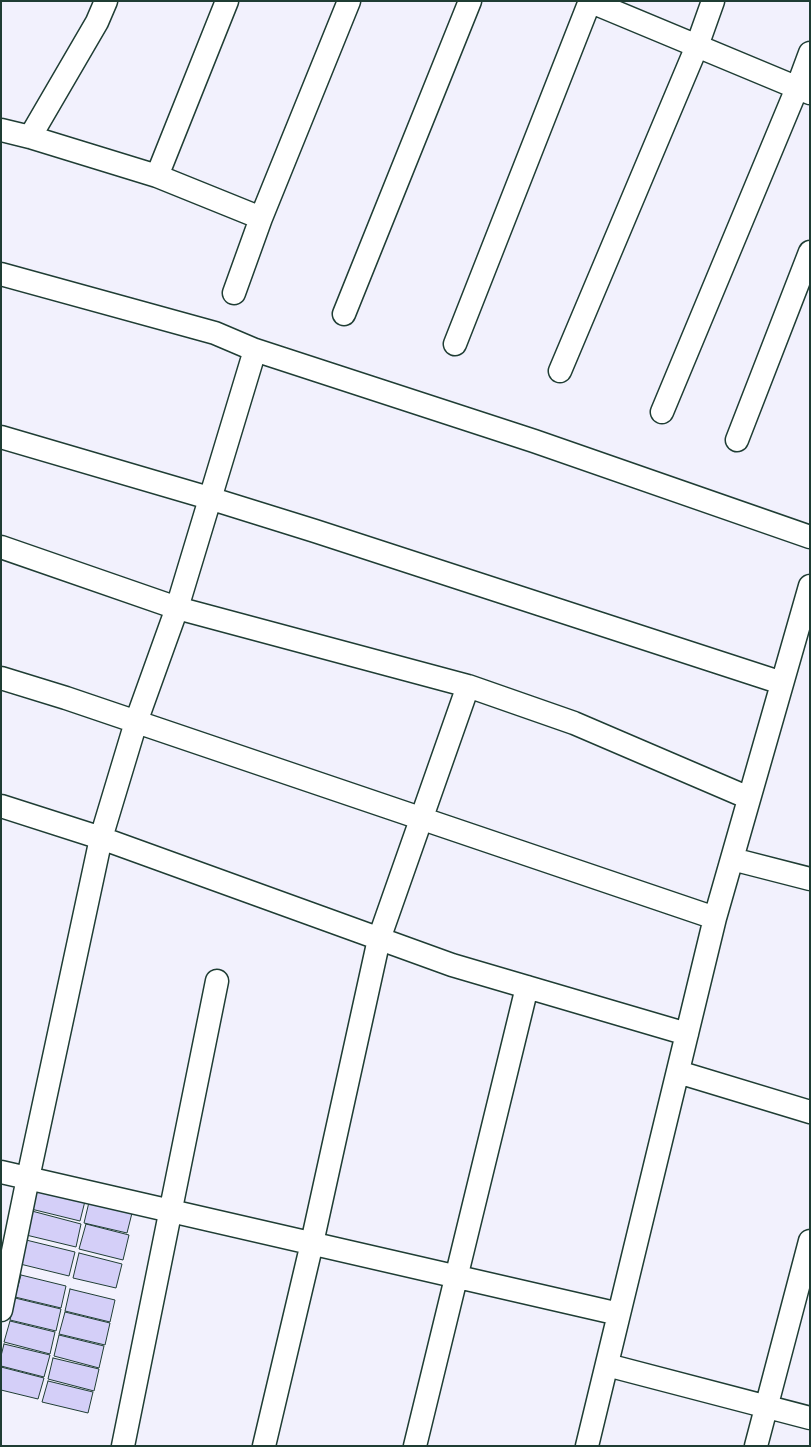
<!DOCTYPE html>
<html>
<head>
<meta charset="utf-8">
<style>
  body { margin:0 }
  #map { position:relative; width:811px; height:1447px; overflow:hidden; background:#f2f1fd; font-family:"Playpen Sans",sans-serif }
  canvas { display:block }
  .frame { position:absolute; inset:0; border:2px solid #1f3d34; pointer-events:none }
</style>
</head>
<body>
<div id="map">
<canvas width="811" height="1447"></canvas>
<div class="frame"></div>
</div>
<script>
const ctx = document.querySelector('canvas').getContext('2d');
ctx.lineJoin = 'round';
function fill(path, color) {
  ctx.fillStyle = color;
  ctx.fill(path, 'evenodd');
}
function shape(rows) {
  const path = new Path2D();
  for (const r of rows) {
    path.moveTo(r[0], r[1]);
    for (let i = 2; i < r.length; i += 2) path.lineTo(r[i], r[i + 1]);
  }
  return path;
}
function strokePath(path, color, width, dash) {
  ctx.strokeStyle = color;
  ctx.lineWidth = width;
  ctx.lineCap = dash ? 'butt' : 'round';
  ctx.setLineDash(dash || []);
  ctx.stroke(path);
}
const building = shape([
  [32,1184,86,1197,80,1221,27,1208,32,1184],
  [90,1198,133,1209,127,1233,84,1223,90,1198],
  [28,1210,81,1224,76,1247,22,1234,28,1210],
  [86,1224,129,1235,123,1260,79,1249,86,1224],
  [22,1239,75,1252,69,1276,16,1263,22,1239],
  [79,1253,122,1264,116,1288,73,1278,79,1253],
  [21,1275,66,1286,61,1308,15,1297,21,1275],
  [70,1289,115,1300,110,1322,65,1311,70,1289],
  [15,1298,61,1309,56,1331,10,1320,15,1298],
  [65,1312,110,1323,105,1345,59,1334,65,1312],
  [10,1321,55,1332,50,1354,4,1342,10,1321],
  [59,1335,104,1346,99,1368,54,1356,59,1335],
  [4,1344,50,1355,44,1377,1,1366,1,1356,4,1344],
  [53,1358,99,1369,94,1391,48,1379,53,1358],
  [1,1367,44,1378,38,1399,1,1390,1,1367],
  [48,1381,93,1392,88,1413,42,1402,48,1381]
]);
const minor = shape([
  [589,1,810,93],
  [1,130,30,137,157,176,261,218],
  [30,137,97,22,106,1],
  [157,176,227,1],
  [1,274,215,333,255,350,534,441,810,537],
  [234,293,261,218,349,1],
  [344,314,470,1],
  [455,344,590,1],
  [560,371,697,46,713,1],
  [662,412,797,88,810,53],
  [1,437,209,498,315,531,782,683],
  [737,440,810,252],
  [1,547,177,608,468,686,574,723,749,798],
  [1,678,66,698,715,918],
  [1,806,101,838,452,965,687,1034],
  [732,859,810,879],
  [678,1072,810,1112],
  [1,1172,619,1314],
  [1,1310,28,1178,101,838,136,722,177,608,255,350],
  [607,1365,810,1418],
  [123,1446,217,981],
  [264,1446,312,1243,379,939,468,686],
  [415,1446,527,987],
  [587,1446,715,918,810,586],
  [756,1446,810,1241]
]);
fill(building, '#d4cff8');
strokePath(building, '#1f3d34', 1);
strokePath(minor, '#1f3d34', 25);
strokePath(minor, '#fff', 22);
</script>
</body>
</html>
